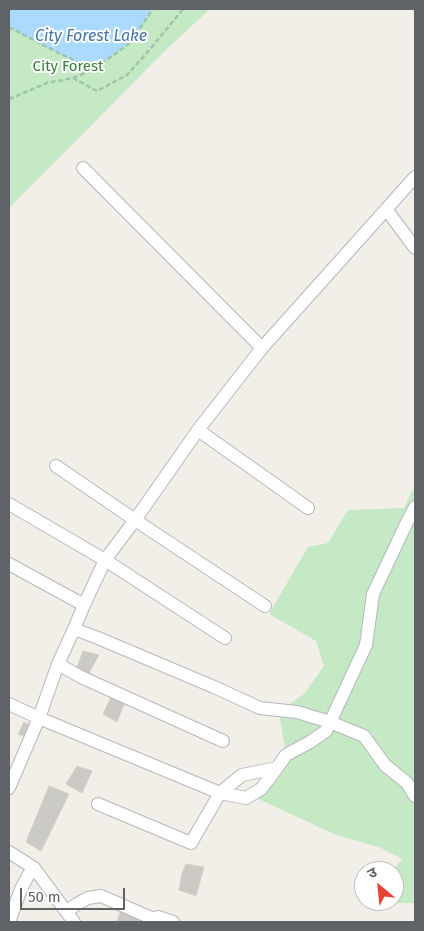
<!DOCTYPE html>
<html>
<head>
<meta charset="utf-8">
<style>
  body { margin:0 }
  #map { position:relative; width:424px; height:931px; overflow:hidden; background:#f1efe8; font-family:"Fira Sans","Noto Sans Devanagari",sans-serif }
  canvas { display:block }
  .frame { position:absolute; inset:0; border:10px solid #5f6368; pointer-events:none }
  .north { position:absolute; left:354px; top:861px; width:50px; height:50px; box-sizing:border-box; background:#fff; border:1px solid #bfc1c3; border-radius:50%; rotate:332deg; font-size:14px; font-weight:700; line-height:20px; text-align:center; color:#5f6368 }
  .north::after { content:''; display:block; margin:auto; width:18px; height:22px; background:#ea4335; clip-path:polygon(50% 0,100% 100%,50% 72%,0 100%) }
  .scale { position:absolute; left:20px; top:888px; width:105px; height:22px; box-sizing:border-box; border:2px solid #5f6368; border-top:0; padding-left:6px; font-size:15px; line-height:18px; white-space:nowrap; color:#5f6368; -webkit-text-stroke:4px #fff; paint-order:stroke }
</style>
</head>
<body>
<div id="map">
<canvas width="424" height="931"></canvas>
<div class="frame"></div>
<div class="north">उ</div>
<div class="scale">50 m</div>
</div>
<script>
const ctx = document.querySelector('canvas').getContext('2d');
ctx.lineJoin = 'round';
function fill(path, color) {
  ctx.fillStyle = color;
  ctx.fill(path, 'evenodd');
}
function shape(rows) {
  const path = new Path2D();
  for (const r of rows) {
    path.moveTo(r[0], r[1]);
    for (let i = 2; i < r.length; i += 2) path.lineTo(r[i], r[i + 1]);
  }
  return path;
}
function strokePath(path, color, width, dash) {
  ctx.strokeStyle = color;
  ctx.lineWidth = width;
  ctx.lineCap = dash ? 'butt' : 'round';
  ctx.setLineDash(dash || []);
  ctx.stroke(path);
}
function label(font, color, halo, rows, align = 'center') {
  ctx.font = font + ' "Fira Sans",sans-serif';
  ctx.lineWidth = 4;
  ctx.setLineDash([]);
  ctx.textBaseline = 'middle';
  ctx.strokeStyle = halo;
  ctx.fillStyle = color;
  for (const [text, x, y, turn = 0] of rows) {
    ctx.save();
    ctx.translate(x, y);
    ctx.rotate((+turn || 0) * Math.PI / 180);
    ctx.textAlign = isNaN(turn) ? turn : align;
    if (halo) ctx.strokeText(text, 0, 0);
    ctx.fillText(text, 0, 0);
    ctx.restore();
  }
}
const green = shape([
  [9,9,210,9,170,46,9,208],
  [415,485,415,903,388,903,388,901,394,901,394,871,393,871,402,859,381,848,334,834,252,796,286,755,279,712,304,694,324,666,316,641,269,614,308,547,328,543,348,510,404,508]
]);
const water = shape([
  [9,9,152,9,130,43,96,67,81,64,9,27]
]);
const building = shape([
  [83,651,99,655,89,673,77,667,83,651],
  [113,693,126,699,117,722,103,714,113,693],
  [24,722,30,725,25,737,18,734,24,722],
  [77,766,92,771,82,793,66,784,77,766],
  [49,786,69,794,41,851,26,842,49,786],
  [186,864,204,867,196,896,179,890,182,873,186,864],
  [121,909,139,916,138,922,117,922,121,909]
]);
const path = shape([
  [9,27,45,46,93,70,130,43,153,9],
  [73,78,92,70],
  [9,99,47,83,73,78,97,91,127,75,151,48,183,9]
]);
const street = shape([
  [83,168,262,348],
  [386,209,415,248],
  [198,430,308,508],
  [56,466,135,520,265,606],
  [9,504,105,560,225,638],
  [9,564,84,605],
  [74,629,98,638,214,687,260,708,297,712,330,722,364,736,385,765,407,783,415,796],
  [58,664,81,677,223,741],
  [9,704,39,718,220,793,242,775,277,768],
  [9,788,39,718,58,664,74,629,84,605,105,560,135,520,198,430,262,348,415,177],
  [98,804,191,843,220,793,246,798,261,789,277,768,286,755,310,742,326,731,366,645,373,594,407,522,415,507],
  [9,852,34,868,74,922],
  [67,911,77,904,88,898,101,896,149,917,155,919,158,917,173,922],
  [9,922,21,889,29,874,34,868]
]);
const parkNames = [
  ["City Forest",68,67]
];
const waterNames = [
  ["City Forest Lake",91,37]
];
fill(green, '#c5e8c5');
fill(water, '#aadaff');
fill(building, '#cccac5');
strokePath(building, '#d6d1c6', 1);
strokePath(street, '#b5b8bc', 14);
strokePath(path, '#9cc7a9', 2.5, [5, 2.5]);
strokePath(street, '#fff', 12);
label('15px', '#348238', '#fff', parkNames);
label('italic 16px', '#4174aa', '#fff', waterNames);
</script>
</body>
</html>
